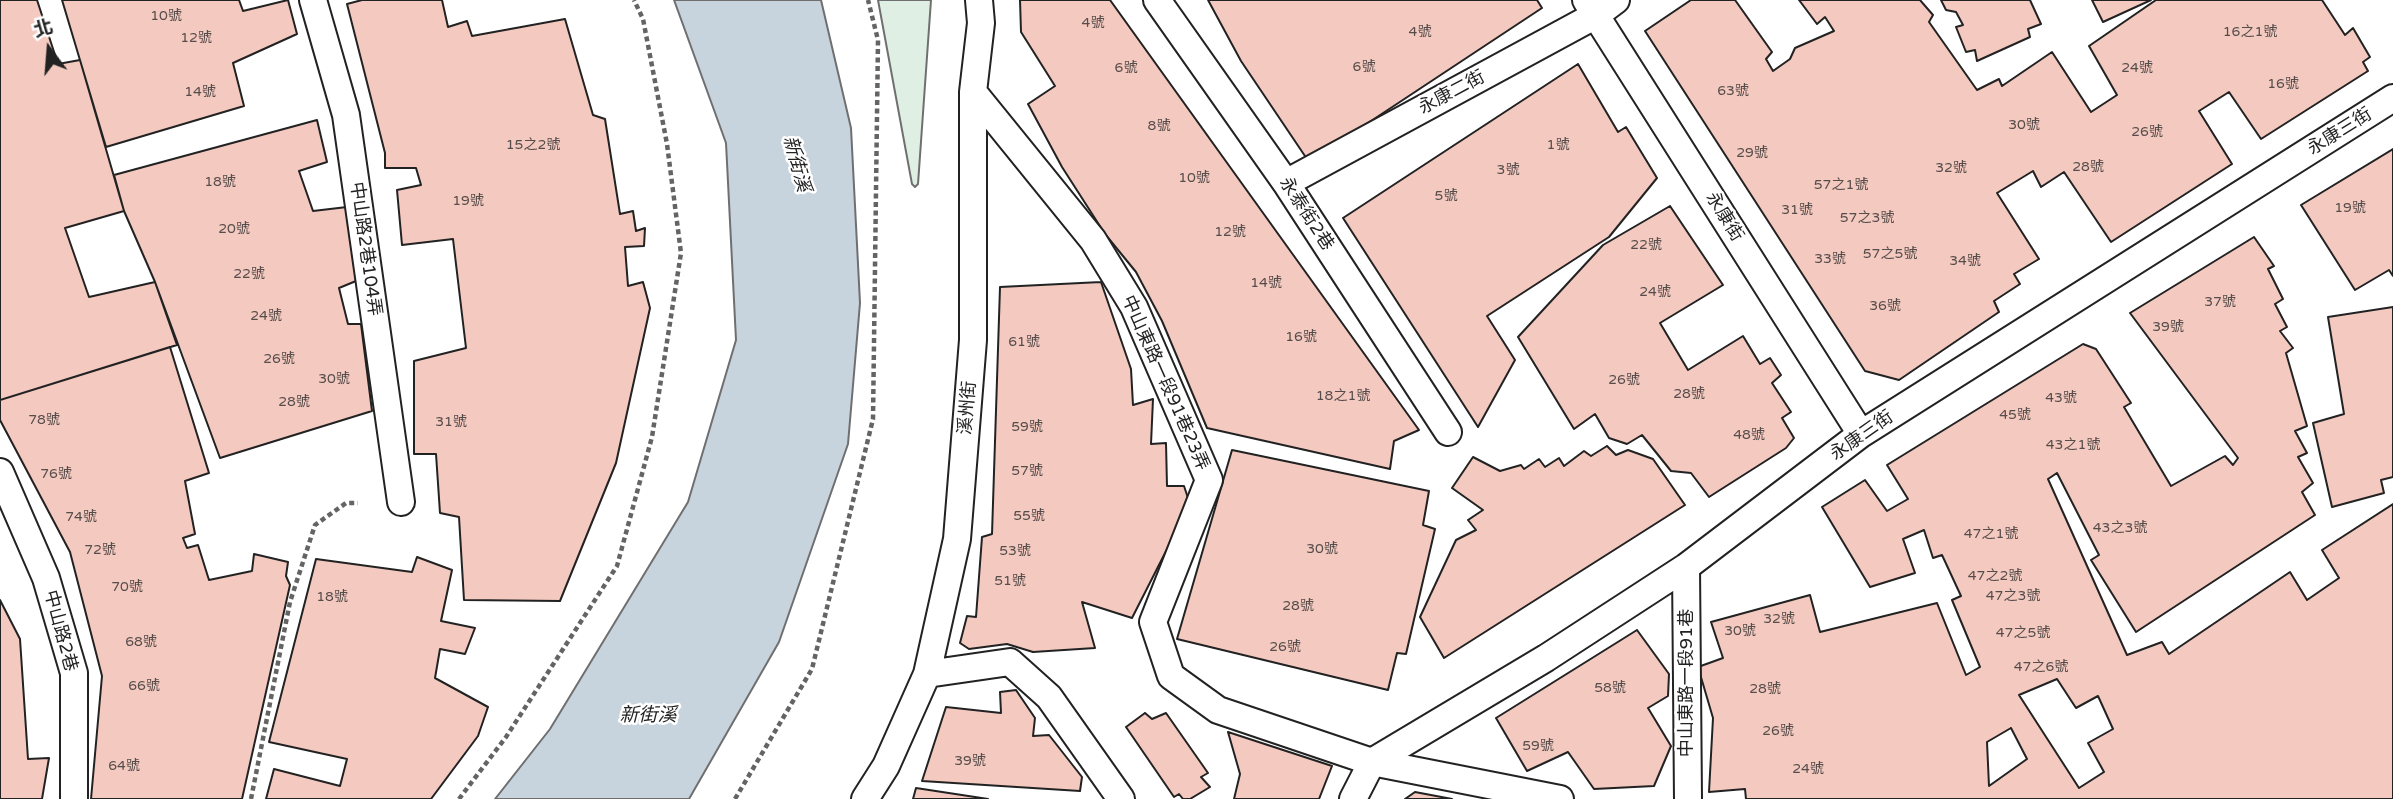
<!DOCTYPE html>
<html>
<head>
<meta charset="utf-8">
<style>
  body { margin:0 }
  #map { position:relative; width:2393px; height:799px; overflow:hidden; background:#fff; font-family:"Varela Round","Noto Sans TC",sans-serif }
  canvas { display:block }
  .north { position:absolute; left:14px; top:14px; width:70px; height:70px; -webkit-text-stroke:5px #fff; paint-order:stroke; rotate:344deg; font-size:19px; font-weight:700; line-height:28px; text-align:center; color:#222 }
  .north::after { content:''; display:block; margin:auto; width:24px; height:32px; background:#222; clip-path:polygon(50% 0,100% 100%,50% 72%,0 100%) }
</style>
</head>
<body>
<div id="map">
<canvas width="2393" height="799"></canvas>
<div class="north">北</div>
</div>
<script>
const ctx = document.querySelector('canvas').getContext('2d');
ctx.lineJoin = 'round';
function fill(path, color) {
  ctx.fillStyle = color;
  ctx.fill(path, 'evenodd');
}
function shape(rows) {
  const path = new Path2D();
  for (const r of rows) {
    path.moveTo(r[0], r[1]);
    for (let i = 2; i < r.length; i += 2) path.lineTo(r[i], r[i + 1]);
  }
  return path;
}
function strokePath(path, color, width, dash) {
  ctx.strokeStyle = color;
  ctx.lineWidth = width;
  ctx.lineCap = dash ? 'butt' : 'round';
  ctx.setLineDash(dash || []);
  ctx.stroke(path);
}
function label(font, color, halo, rows, align = 'center') {
  ctx.font = font + ' "Varela Round","Noto Sans TC",sans-serif';
  ctx.lineWidth = 5;
  ctx.setLineDash([]);
  ctx.textBaseline = 'middle';
  ctx.strokeStyle = halo;
  ctx.fillStyle = color;
  for (const [text, x, y, turn = 0] of rows) {
    ctx.save();
    ctx.translate(x, y);
    ctx.rotate((+turn || 0) * Math.PI / 180);
    ctx.textAlign = isNaN(turn) ? turn : align;
    if (halo) ctx.strokeText(text, 0, 0);
    ctx.fillText(text, 0, 0);
    ctx.restore();
  }
}
const green = shape([
  [878,0,931,0,918,184,915,187,912,184,878,0]
]);
const water = shape([
  [674,0,821,0,851,128,860,303,848,444,779,642,689,799,495,799,550,729,688,502,736,340,726,143,674,0]
]);
const building = shape([
  [0,0,37,0,58,64,80,60,124,211,65,228,89,297,155,282,177,345,0,400,0,0],
  [62,0,239,0,243,11,288,0,297,34,233,63,244,106,106,147,62,0],
  [362,0,442,0,448,27,467,21,472,36,565,19,593,115,605,119,620,214,633,211,636,231,645,228,644,246,625,247,628,286,643,282,650,308,616,463,560,601,464,600,459,517,440,513,436,454,414,454,414,361,466,348,453,239,402,245,397,190,421,185,416,168,385,168,385,153,347,4,362,0],
  [1020,0,1110,0,1419,430,1394,441,1390,469,1207,428,1162,321,1136,272,1105,234,1062,167,1028,104,1055,86,1021,32,1020,0],
  [1208,0,1537,0,1542,8,1309,162,1241,61,1208,0],
  [1691,0,1735,0,1772,52,1766,59,1773,71,1790,59,1795,48,1834,31,1825,17,1817,24,1799,0,1920,0,1933,15,1929,22,1977,90,1999,79,2002,86,2052,52,2091,112,2117,95,2089,46,2156,0,2322,0,2345,35,2353,28,2370,57,2363,62,2368,71,2261,139,2229,92,2199,111,2232,164,2111,242,2064,172,2041,187,2033,171,1997,193,2039,259,2014,274,2020,284,1994,301,1999,312,1899,380,1865,371,1645,31,1691,0],
  [1941,0,2030,0,2041,24,2028,29,2030,37,1977,61,1975,50,1966,52,1956,27,1963,25,1956,12,1946,10,1941,0],
  [2092,0,2151,0,2103,22,2092,0],
  [1578,64,1618,132,1626,127,1657,178,1609,237,1487,316,1515,360,1478,427,1343,218,1578,64],
  [317,120,327,162,299,171,313,211,347,207,356,281,339,288,348,324,361,324,372,411,220,458,155,282,124,211,114,175,317,120],
  [2393,149,2393,276,2389,270,2355,290,2301,205,2393,149],
  [1670,206,1723,285,1660,323,1688,370,1743,336,1760,364,1770,358,1781,375,1772,383,1791,412,1782,418,1794,438,1786,448,1709,497,1691,473,1671,471,1642,435,1627,444,1609,438,1595,414,1574,429,1518,337,1603,245,1670,206],
  [2254,237,2274,266,2268,269,2283,299,2275,304,2287,327,2280,331,2293,348,2286,353,2307,426,2295,431,2307,453,2298,457,2313,483,2302,492,2315,515,2136,632,2091,560,2099,555,2057,473,2048,479,2127,655,2162,642,2169,654,2290,572,2307,600,2339,578,2322,550,2393,504,2393,799,1746,799,1745,789,1709,792,1713,718,1698,667,1723,658,1711,622,1810,595,1820,632,1937,603,1966,675,1980,667,1952,600,1961,596,1942,555,1933,558,1924,530,1903,539,1915,573,1870,587,1822,507,1865,480,1887,511,1908,499,1887,465,2083,344,2096,349,2131,403,2124,407,2171,486,2225,456,2233,465,2238,458,2130,313,2254,237],
  [2057,679,2076,708,2098,696,2113,729,2088,743,2104,772,2079,788,2019,695,2057,679],
  [2011,728,2027,759,1989,786,1987,742,2011,728],
  [1101,282,1131,369,1133,405,1153,399,1151,444,1166,443,1167,486,1184,486,1190,504,1132,618,1082,602,1095,648,1033,652,1007,644,969,649,960,643,967,616,976,617,982,537,992,534,1000,287,1101,282],
  [2393,307,2393,477,2381,480,2384,493,2332,507,2313,423,2344,414,2328,317,2393,307],
  [170,347,209,473,185,481,195,534,183,538,187,548,198,545,209,580,252,571,254,554,288,562,286,576,290,585,242,799,91,799,102,676,70,552,0,420,0,400,170,347],
  [1607,446,1616,455,1628,450,1653,459,1685,505,1444,658,1420,617,1456,540,1476,530,1468,520,1483,510,1452,488,1473,457,1500,471,1521,465,1524,469,1539,459,1545,467,1559,458,1564,466,1584,451,1591,456,1607,446],
  [1232,450,1429,491,1423,525,1435,529,1406,654,1397,653,1388,690,1177,639,1232,450],
  [417,557,452,570,441,621,475,628,465,654,440,649,435,678,488,707,478,736,431,799,266,799,274,769,340,786,347,759,269,742,316,559,412,572,417,557],
  [0,600,20,639,28,759,49,758,42,799,0,799,0,600],
  [1637,630,1669,674,1668,696,1648,708,1671,746,1654,786,1594,789,1568,752,1527,771,1496,718,1637,630],
  [1016,690,1035,718,1033,736,1049,735,1082,777,1080,791,922,781,946,707,1001,713,1000,692,1016,690],
  [1145,713,1152,719,1166,713,1208,773,1201,777,1210,787,1190,799,1183,799,1179,794,1174,797,1126,727,1145,713],
  [1228,732,1332,766,1319,799,1234,799,1240,774,1228,732],
  [916,788,988,799,913,799,916,788],
  [1415,792,1452,799,1405,799,1415,792]
]);
const path = shape([
  [251,799,290,602,315,525,346,503,358,503],
  [459,799,506,737,617,566,652,437,681,253,667,144,643,19,634,0],
  [735,799,812,669,873,419,878,40,868,0]
]);
const service = shape([
  [313,0,346,115,401,502],
  [1157,0,1286,183,1448,432],
  [1586,0,1861,434],
  [973,92,1093,240,1134,307,1209,480,1153,622,1171,676,1218,710,1372,762,1560,799],
  [1286,183,1596,15,1616,0],
  [0,472,46,578,74,673,74,799],
  [1686,567,1688,799],
  [927,674,1010,662,1049,697,1121,799],
  [865,799,886,766,927,674,957,539,973,340,973,92,981,23,979,0],
  [1353,799,1372,762,1546,658,1686,567,1861,434,2393,98]
]);
const numberNames = [
  ["10號",166,16],
  ["4號",1093,23],
  ["4號",1420,32],
  ["16之1號",2250,32],
  ["12號",196,38],
  ["6號",1364,67],
  ["6號",1126,68],
  ["24號",2137,68],
  ["16號",2283,84],
  ["63號",1733,91],
  ["14號",200,92],
  ["30號",2024,125],
  ["8號",1159,126],
  ["26號",2147,132],
  ["15之2號",533,145],
  ["1號",1558,145],
  ["29號",1752,153],
  ["28號",2088,167],
  ["32號",1951,168],
  ["3號",1508,170],
  ["10號",1194,178],
  ["18號",220,182],
  ["57之1號",1841,185],
  ["5號",1446,196],
  ["19號",468,201],
  ["19號",2350,208],
  ["31號",1797,210],
  ["57之3號",1867,218],
  ["20號",234,229],
  ["12號",1230,232],
  ["22號",1646,245],
  ["57之5號",1890,254],
  ["33號",1830,259],
  ["34號",1965,261],
  ["22號",249,274],
  ["14號",1266,283],
  ["24號",1655,292],
  ["37號",2220,302],
  ["36號",1885,306],
  ["24號",266,316],
  ["39號",2168,327],
  ["16號",1301,337],
  ["61號",1024,342],
  ["26號",279,359],
  ["30號",334,379],
  ["26號",1624,380],
  ["28號",1689,394],
  ["18之1號",1343,396],
  ["43號",2061,398],
  ["28號",294,402],
  ["45號",2015,415],
  ["78號",44,420],
  ["31號",451,422],
  ["59號",1027,427],
  ["48號",1749,435],
  ["43之1號",2073,445],
  ["57號",1027,471],
  ["76號",56,474],
  ["55號",1029,516],
  ["74號",81,517],
  ["43之3號",2120,528],
  ["47之1號",1991,534],
  ["30號",1322,549],
  ["72號",100,550],
  ["53號",1015,551],
  ["47之2號",1995,576],
  ["51號",1010,581],
  ["70號",127,587],
  ["47之3號",2013,596],
  ["18號",332,597],
  ["28號",1298,606],
  ["32號",1779,619],
  ["30號",1740,631],
  ["47之5號",2023,633],
  ["68號",141,642],
  ["26號",1285,647],
  ["47之6號",2041,667],
  ["66號",144,686],
  ["58號",1610,688],
  ["28號",1765,689],
  ["26號",1778,731],
  ["59號",1538,746],
  ["39號",970,761],
  ["64號",124,766],
  ["24號",1808,769]
];
const streetNames = [
  ["永康二街",1452,93,-28],
  ["永康三街",2340,132,-32],
  ["永泰街2巷",1306,214,57],
  ["永康街",1724,217,58],
  ["中山路2巷104弄",365,249,82],
  ["中山東路一段91巷23弄",1165,383,66],
  ["溪州街",968,408,-85],
  ["永康三街",1862,436,-35],
  ["中山路2巷",60,631,75],
  ["中山東路一段91巷",1687,683,-90]
];
const waterNames = [
  ["新街溪",796,164,75],
  ["新街溪",648,716]
];
fill(green, '#e0efe3');
strokePath(green, '#6f6f6f', 2);
fill(water, '#c7d3dd');
strokePath(water, '#6f6f6f', 2);
fill(building, '#f3c9c0');
strokePath(building, '#222', 2);
strokePath(service, '#222', 30);
strokePath(path, '#646464', 4.5, [5, 3.5]);
strokePath(service, '#fff', 26);
label('14px', '#564c4a', null, numberNames);
label('18px', '#222', '#fff', streetNames);
label('italic 19px', '#222', '#fff', waterNames);
</script>
</body>
</html>
